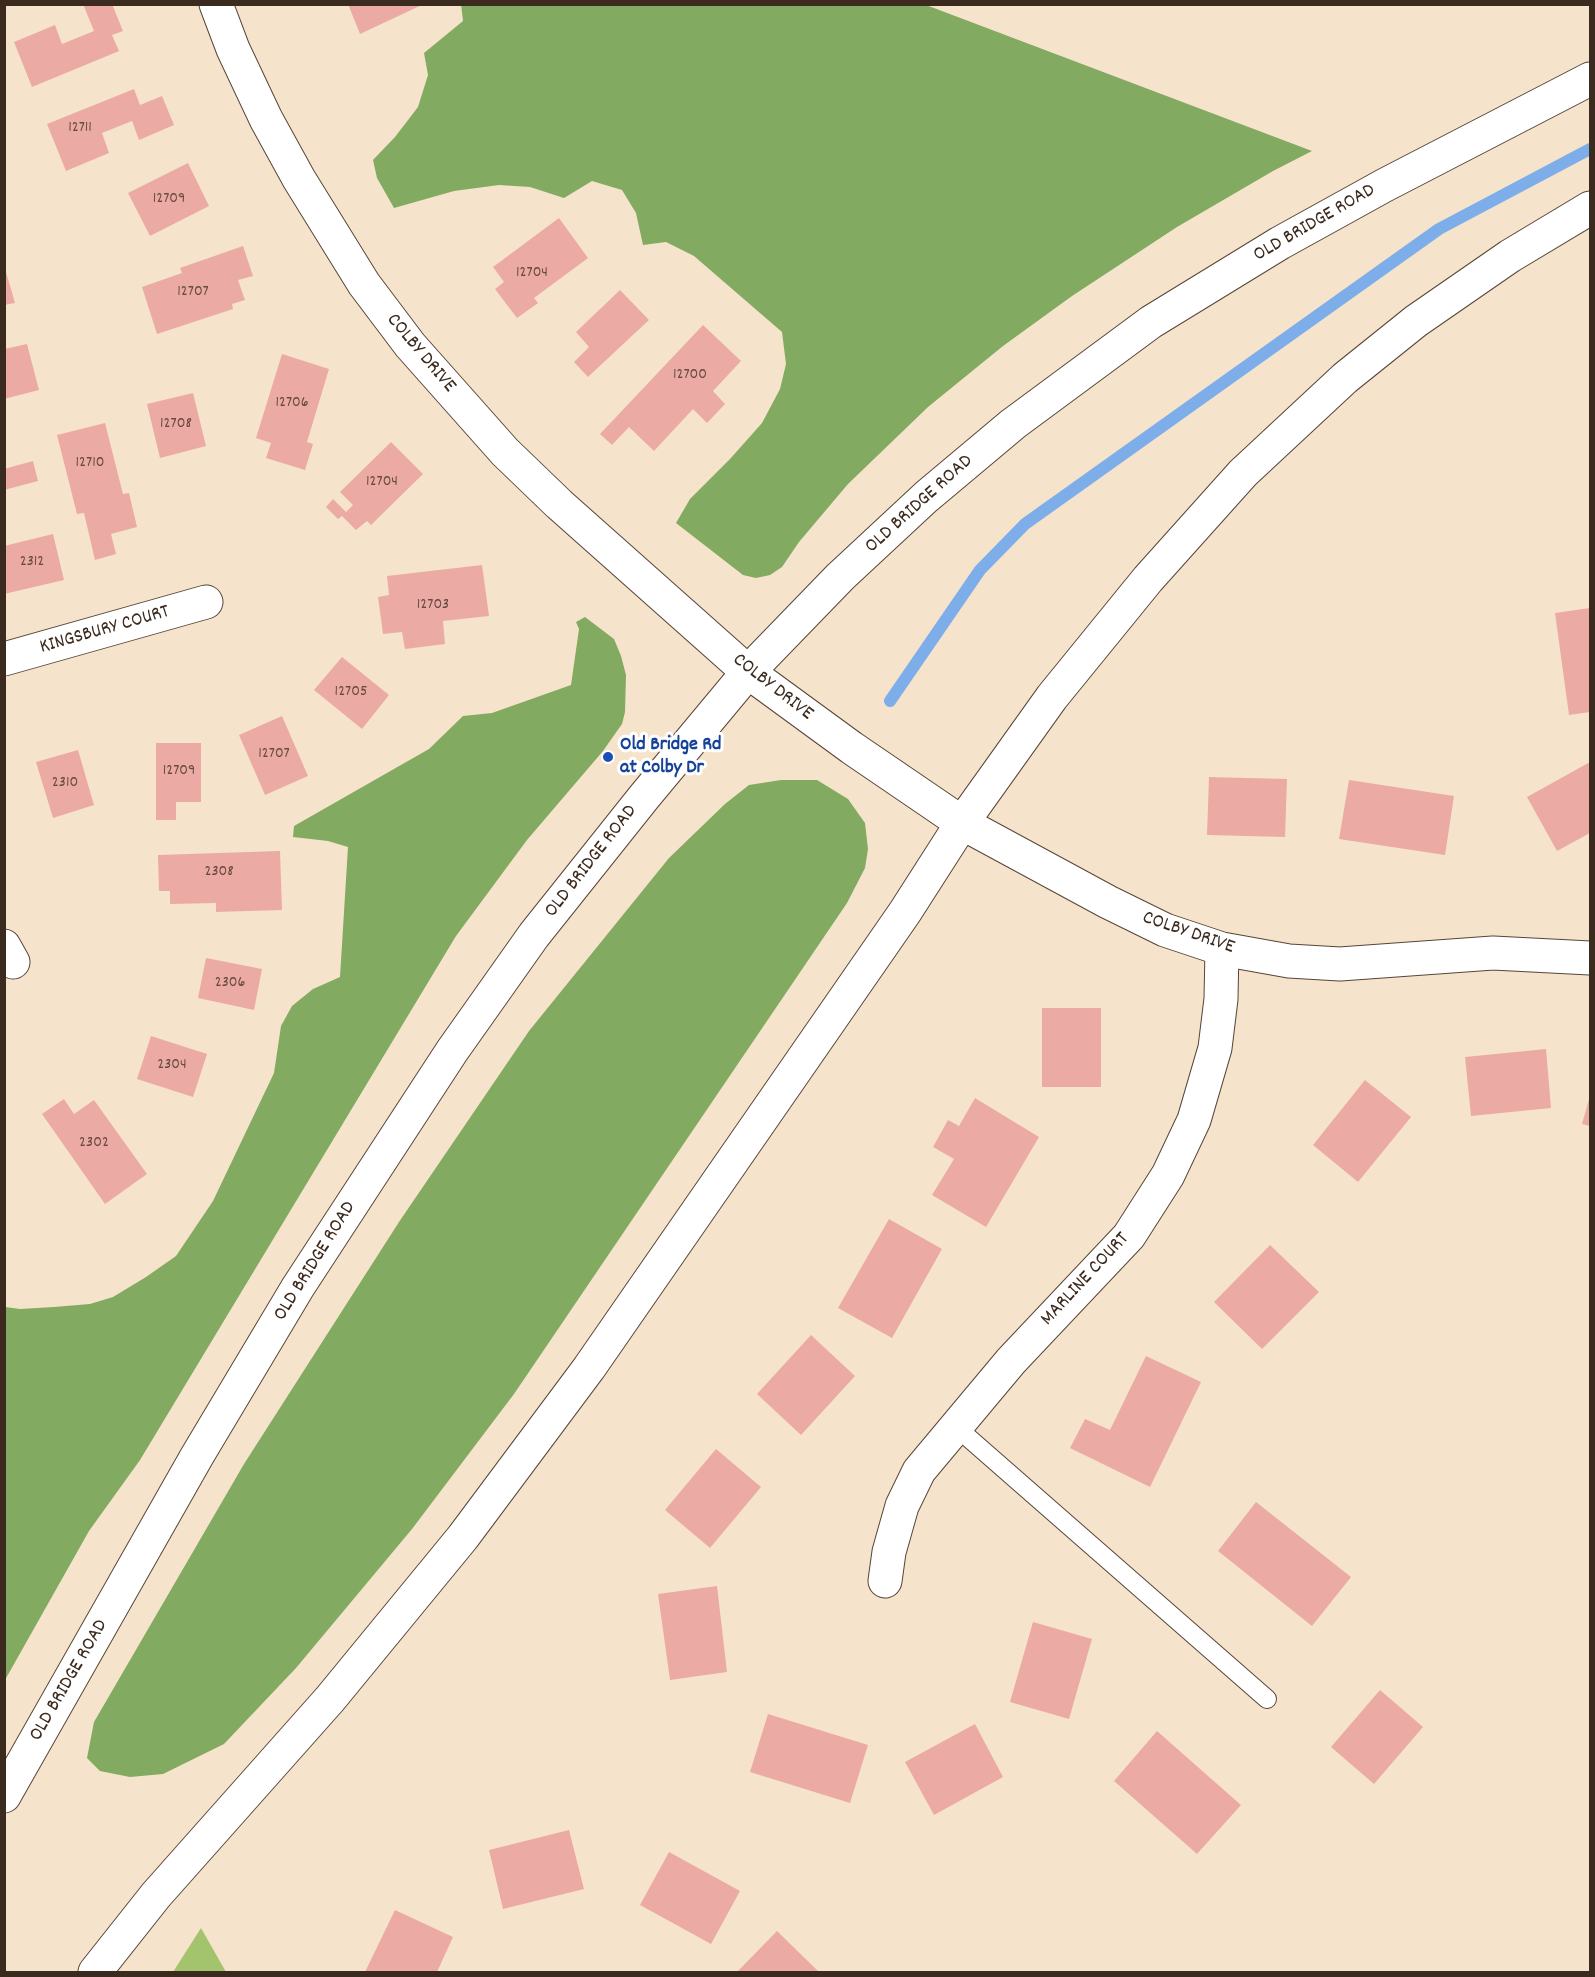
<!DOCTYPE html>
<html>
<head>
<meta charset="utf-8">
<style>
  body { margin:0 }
  #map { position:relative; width:1595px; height:1977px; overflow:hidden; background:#f6e3cc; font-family:Dekko,sans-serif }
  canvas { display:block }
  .frame { position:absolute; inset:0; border:6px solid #3b2a1e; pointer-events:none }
</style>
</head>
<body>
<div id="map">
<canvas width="1595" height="1977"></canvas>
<div class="frame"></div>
</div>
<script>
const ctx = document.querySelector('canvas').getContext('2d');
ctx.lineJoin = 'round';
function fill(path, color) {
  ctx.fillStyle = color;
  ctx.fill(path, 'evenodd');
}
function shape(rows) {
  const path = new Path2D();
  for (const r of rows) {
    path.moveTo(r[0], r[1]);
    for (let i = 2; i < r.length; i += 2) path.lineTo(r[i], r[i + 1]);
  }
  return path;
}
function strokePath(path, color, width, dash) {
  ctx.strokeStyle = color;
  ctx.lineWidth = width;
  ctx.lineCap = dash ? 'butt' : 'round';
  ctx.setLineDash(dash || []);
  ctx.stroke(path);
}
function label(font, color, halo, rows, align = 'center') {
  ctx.font = font + ' Dekko,sans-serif';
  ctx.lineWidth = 6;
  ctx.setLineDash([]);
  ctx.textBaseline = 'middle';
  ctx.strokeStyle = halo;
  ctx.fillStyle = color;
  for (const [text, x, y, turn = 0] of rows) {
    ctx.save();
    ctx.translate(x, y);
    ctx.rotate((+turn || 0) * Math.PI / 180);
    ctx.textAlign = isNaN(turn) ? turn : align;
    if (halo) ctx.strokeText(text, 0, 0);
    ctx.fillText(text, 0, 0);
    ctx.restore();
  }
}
const green = shape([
  [201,1928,226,1972,173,1972]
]);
const forest = shape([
  [461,4,926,5,1312,151,1273,171,1177,227,1072,296,1003,346,928,407,848,484,799,542,782,567,770,575,756,578,743,575,676,523,690,499,730,459,762,423,780,389,786,364,782,332,694,256,666,242,643,245,636,213,622,190,592,181,564,198,530,187,499,185,454,191,394,208,377,178,373,160,395,137,418,107,428,75,424,53,463,21],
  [585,617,614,639,621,656,626,675,625,712,622,724,603,751,527,840,456,936,140,1460,89,1531,5,1680,5,1307,20,1309,54,1307,90,1304,113,1297,146,1277,176,1256,213,1201,274,1073,281,1026,292,1006,313,989,340,977,348,847,328,841,293,837,294,826,429,749,463,716,492,713,571,685,579,629,576,622],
  [781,780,817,780,848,799,865,823,868,849,865,868,847,903,514,1394,412,1529,296,1668,224,1744,163,1774,130,1777,100,1771,87,1758,94,1722,244,1464,399,1222,529,1031,669,858,725,804,749,785]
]);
const stream = shape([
  [890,701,980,570,1025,524,1439,229,1590,149]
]);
const building = shape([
  [83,4,112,4,123,31,112,35,119,51,32,87,14,42,55,25,62,44,94,31],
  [348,4,424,4,360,34],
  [134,89,140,105,162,96,174,125,139,140,132,121,102,133,109,153,66,171,47,124],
  [188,163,209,206,150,236,128,193],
  [559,218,588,258,534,298,538,303,517,318,495,289,504,282,493,267],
  [243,246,253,276,238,280,245,300,232,304,233,309,157,334,142,287,182,273,180,268],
  [4,265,15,303,4,305],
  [620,290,649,320,588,377,574,362,589,347,576,332],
  [703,325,741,361,713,391,725,404,707,423,693,409,654,451,629,427,612,445,600,434],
  [27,344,39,390,4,399,4,349],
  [282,354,329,369,307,442,313,444,305,470,266,458,271,443,256,438],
  [193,393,206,446,160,458,147,404],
  [105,423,123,494,129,493,137,527,111,534,116,554,95,560,84,513,77,514,57,435],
  [391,442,423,474,371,525,367,521,356,530,342,516,338,519,326,507,333,499,346,512,353,505,340,492],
  [33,461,38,481,4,490,4,469],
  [53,534,64,580,4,594,4,546],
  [482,565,489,616,443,621,445,644,405,649,402,632,383,634,378,597,389,595,387,576],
  [1590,608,1590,712,1569,715,1555,613],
  [342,657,389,695,362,729,314,690],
  [282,716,308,776,265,795,239,735],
  [156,743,201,743,201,802,176,802,176,820,156,820],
  [78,750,94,805,53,818,36,762],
  [1590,762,1590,833,1557,851,1527,797],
  [1209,777,1287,779,1285,837,1207,835],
  [1349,780,1454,796,1445,855,1339,839],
  [280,851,282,910,216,912,216,903,170,904,170,891,159,891,158,855],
  [206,958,262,969,254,1010,198,998],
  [1042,1008,1101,1008,1101,1087,1042,1087],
  [151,1036,207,1054,193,1097,137,1079],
  [1546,1049,1551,1108,1471,1116,1465,1057],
  [1365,1080,1411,1117,1358,1182,1313,1145],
  [1590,1096,1590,1126,1582,1124],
  [975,1098,1039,1137,986,1227,932,1195,954,1159,933,1147,948,1120,959,1126],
  [64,1099,74,1114,94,1100,147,1174,105,1204,42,1114],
  [889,1219,942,1249,892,1338,838,1308],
  [1270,1245,1319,1292,1262,1349,1214,1302],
  [811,1335,855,1376,801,1435,757,1394],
  [1146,1356,1201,1382,1150,1487,1070,1448,1085,1419,1110,1430],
  [716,1449,761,1487,710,1548,665,1510],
  [1256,1502,1351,1577,1312,1626,1218,1551],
  [717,1586,727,1672,670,1680,658,1594],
  [1033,1622,1092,1639,1069,1719,1010,1702],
  [1380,1690,1423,1727,1374,1784,1331,1747],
  [768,1714,868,1745,850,1803,750,1772],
  [975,1724,1003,1777,934,1815,905,1762],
  [1157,1731,1241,1805,1197,1854,1114,1781],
  [569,1830,584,1889,503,1909,489,1850],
  [669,1852,740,1891,711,1944,640,1905],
  [395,1910,453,1937,437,1972,365,1972],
  [777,1931,819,1972,739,1972,738,1971]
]);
const service = shape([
  [955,1426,1267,1699]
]);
const minor = shape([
  [4,659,206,602],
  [962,823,1108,902,1165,930,1222,949,1289,961,1340,964,1493,953,1590,958],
  [4,946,13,962],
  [885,1581,889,1552,902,1506,919,1471,1011,1361,1129,1236,1168,1175,1194,1120,1215,1048,1221,999,1222,949]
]);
const tertiary = shape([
  [216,4,233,49,266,119,299,179,364,284,410,345,505,452,559,504,748,672,852,748,962,823]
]);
const primary = shape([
  [4,1796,197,1456,298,1287,452,1051,534,935,644,797,748,672,840,577,926,497,1013,424,1151,322,1280,243,1385,185,1590,79],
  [95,1972,156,1895,330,1699,463,1537,589,1368,905,912,962,823,1052,697,1148,579,1243,473,1345,378,1416,321,1510,256,1590,208]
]);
const markers = [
  [608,757,6,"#1a4fb4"]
];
const numberNames = [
  ["12711",80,129],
  ["12709",169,200],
  ["12704",532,274],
  ["12707",193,293],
  ["12700",690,376],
  ["12706",292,404],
  ["12708",176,425],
  ["12710",90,464],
  ["12704",382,483],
  ["2312",32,563],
  ["12703",433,606],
  ["12705",351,693],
  ["12707",274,755],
  ["12709",179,772],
  ["2310",65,784],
  ["2308",219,873],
  ["2306",230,984],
  ["2304",172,1066],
  ["2302",94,1144]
];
const streetNames = [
  ["OLD BRIDGE ROAD",1315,224,-30],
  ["COLBY DRIVE",420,354,50],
  ["OLD BRIDGE ROAD",920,505,-42],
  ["KINGSBURY COURT",105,631,-16],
  ["COLBY DRIVE",772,688,38],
  ["OLD BRIDGE ROAD",592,862,-52],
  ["COLBY DRIVE",1188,934,19],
  ["OLD BRIDGE ROAD",316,1262,-58],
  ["MARLINE COURT",1086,1280,-47],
  ["OLD BRIDGE ROAD",70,1681,-60]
];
const transitNames = [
  ["Old Bridge Rd",620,746],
  ["at Colby Dr",620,769]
];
fill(green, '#a3c46c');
fill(forest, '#82aa60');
strokePath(stream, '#7eaee9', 12);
fill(building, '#ebaba4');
strokePath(service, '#574638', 20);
strokePath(minor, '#574638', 35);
strokePath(tertiary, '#574638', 35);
strokePath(primary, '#574638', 35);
strokePath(service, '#fff', 18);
strokePath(minor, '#fff', 33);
strokePath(tertiary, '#fff', 33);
strokePath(primary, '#fff', 33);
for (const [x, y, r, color] of markers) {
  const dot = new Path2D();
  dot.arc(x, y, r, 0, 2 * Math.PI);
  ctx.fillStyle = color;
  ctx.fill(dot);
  strokePath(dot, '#fff', 2);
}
label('16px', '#674a40', null, numberNames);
label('20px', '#3b2a1e', '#fff', streetNames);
label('bold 20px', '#164399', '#fff', transitNames, 'left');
</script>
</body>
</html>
